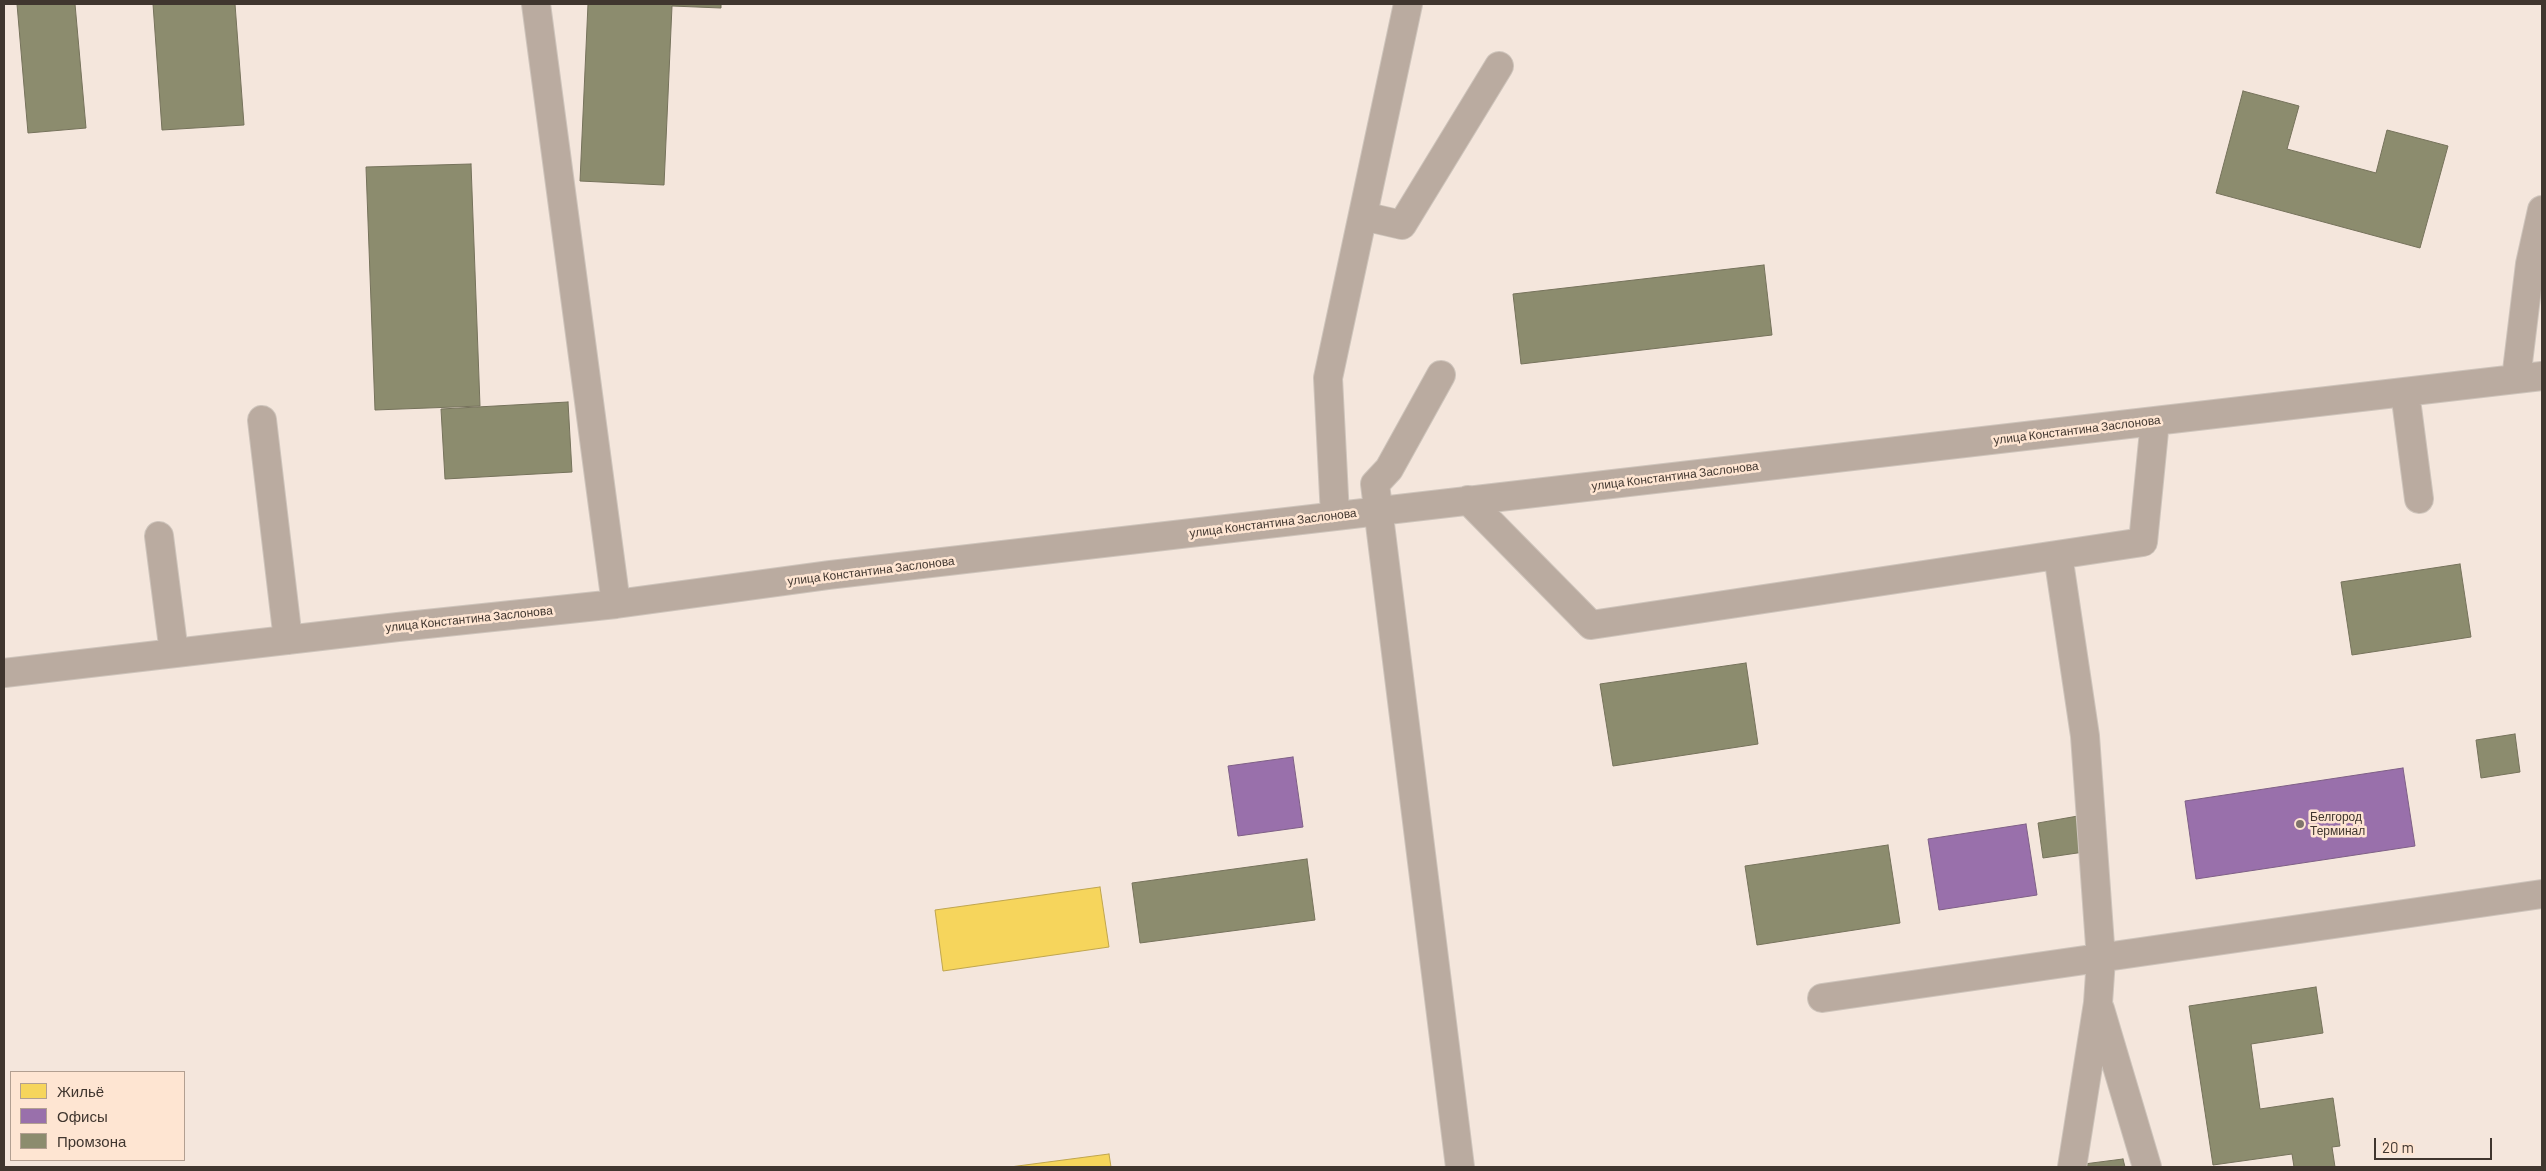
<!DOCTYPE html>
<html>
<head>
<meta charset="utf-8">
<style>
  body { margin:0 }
  #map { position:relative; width:2546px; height:1171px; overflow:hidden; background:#f4e6dc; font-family:Barlow,sans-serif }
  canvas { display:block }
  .frame { position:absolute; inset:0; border:5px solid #40362f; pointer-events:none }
  .legend { position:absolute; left:10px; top:1071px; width:175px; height:90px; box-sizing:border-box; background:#fee5d2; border:1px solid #b29f91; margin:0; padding:6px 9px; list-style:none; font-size:15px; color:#40362f }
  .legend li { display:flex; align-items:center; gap:10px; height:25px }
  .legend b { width:25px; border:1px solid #b29f91 }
  .scale { position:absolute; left:2374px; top:1138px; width:118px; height:22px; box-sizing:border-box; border:2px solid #40362f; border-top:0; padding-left:6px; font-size:15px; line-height:18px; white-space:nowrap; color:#40362f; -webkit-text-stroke:4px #fee5d2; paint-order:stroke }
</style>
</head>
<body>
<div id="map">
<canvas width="2546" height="1171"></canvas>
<div class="frame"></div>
<ul class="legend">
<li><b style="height:14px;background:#f6d55c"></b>Жильё</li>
<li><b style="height:14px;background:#9970ab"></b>Офисы</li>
<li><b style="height:14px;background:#8c8c6e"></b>Промзона</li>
</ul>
<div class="scale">20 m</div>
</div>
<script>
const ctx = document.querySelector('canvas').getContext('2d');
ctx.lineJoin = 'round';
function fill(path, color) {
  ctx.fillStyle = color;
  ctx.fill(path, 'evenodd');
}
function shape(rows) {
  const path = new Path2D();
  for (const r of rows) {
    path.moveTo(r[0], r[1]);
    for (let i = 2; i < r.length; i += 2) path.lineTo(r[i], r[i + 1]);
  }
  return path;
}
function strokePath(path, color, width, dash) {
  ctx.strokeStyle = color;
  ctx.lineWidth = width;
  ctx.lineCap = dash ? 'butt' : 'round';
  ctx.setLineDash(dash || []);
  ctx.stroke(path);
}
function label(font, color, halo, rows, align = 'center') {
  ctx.font = font + ' Barlow,sans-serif';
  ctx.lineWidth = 5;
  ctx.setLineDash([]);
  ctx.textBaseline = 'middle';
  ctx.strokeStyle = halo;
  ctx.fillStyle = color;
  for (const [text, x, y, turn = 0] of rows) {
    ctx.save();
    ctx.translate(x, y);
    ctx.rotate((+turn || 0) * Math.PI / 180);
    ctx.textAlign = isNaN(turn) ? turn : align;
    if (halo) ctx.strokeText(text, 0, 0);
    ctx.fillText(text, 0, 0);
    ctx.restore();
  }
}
const homes = shape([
  [1100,887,1109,947,943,971,935,910,1100,887],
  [1109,1154,1111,1167,1010,1167,1109,1154]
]);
const offices = shape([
  [1293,757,1303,827,1238,836,1228,766,1293,757],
  [2403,768,2415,846,2196,879,2185,801,2403,768],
  [2026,824,2037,895,1939,910,1928,839,2026,824]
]);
const industry = shape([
  [17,4,75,4,86,128,28,133,17,4],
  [153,4,235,4,244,125,162,130,153,4],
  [588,4,721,4,721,8,672,6,664,185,580,181,588,4],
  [2243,91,2299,106,2287,149,2376,173,2387,130,2448,146,2420,248,2216,193,2243,91],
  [471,164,480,406,375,410,366,167,471,164],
  [1764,265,1772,335,1521,364,1513,294,1764,265],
  [568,402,572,472,445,479,441,409,568,402],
  [2460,564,2471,637,2352,655,2341,582,2460,564],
  [1746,663,1758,744,1613,766,1600,684,1746,663],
  [2515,734,2520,772,2481,778,2476,740,2515,734],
  [2078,816,2084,852,2043,858,2038,823,2078,816],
  [1888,845,1900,923,1757,945,1745,866,1888,845],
  [1307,859,1315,920,1140,943,1132,883,1307,859],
  [2316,987,2323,1033,2251,1044,2260,1109,2333,1098,2340,1146,2332,1147,2335,1167,2294,1167,2292,1154,2213,1165,2189,1006,2316,987],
  [2123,1159,2125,1167,2084,1167,2084,1164,2123,1159]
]);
const minor = shape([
  [536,4,616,604],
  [1363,216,1402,225,1499,66],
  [1441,375,1389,469,1375,484,1460,1167],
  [2516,379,2530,264,2542,210],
  [2405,392,2419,499],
  [262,420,288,640],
  [1468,500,1591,625,2143,542,2155,421],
  [1335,516,1328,378,1408,4],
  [159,536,174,653],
  [2058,555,2085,736,2101,959,2098,1003,2072,1167],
  [4,673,398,627,616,604,829,575,2542,376],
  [1822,998,2542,894],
  [2100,1009,2147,1167]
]);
const markers = [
  [2300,824,5,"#7f746c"]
];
const streetNames = [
  ["улица Константина Заслонова",2077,430,-7],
  ["улица Константина Заслонова",1675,476,-7],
  ["улица Константина Заслонова",1273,523,-7],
  ["улица Константина Заслонова",871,571,-7],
  ["улица Константина Заслонова",469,619,-6]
];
const poiNames = [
  ["Белгород",2310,817],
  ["Терминал",2310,831]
];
fill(homes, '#f6d55c');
strokePath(homes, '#bfa54e', 1);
fill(offices, '#9970ab');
strokePath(offices, '#7e5f86', 1);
fill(industry, '#8c8c6e');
strokePath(industry, '#75725b', 1);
strokePath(minor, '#cec4bb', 30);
strokePath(minor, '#baaba0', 28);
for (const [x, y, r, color] of markers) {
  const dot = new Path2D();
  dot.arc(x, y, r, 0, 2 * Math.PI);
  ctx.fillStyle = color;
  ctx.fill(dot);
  strokePath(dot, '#fee5d2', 2);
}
label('12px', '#40362f', '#fee5d2', streetNames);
label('12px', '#40362f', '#fee5d2', poiNames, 'left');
</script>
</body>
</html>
